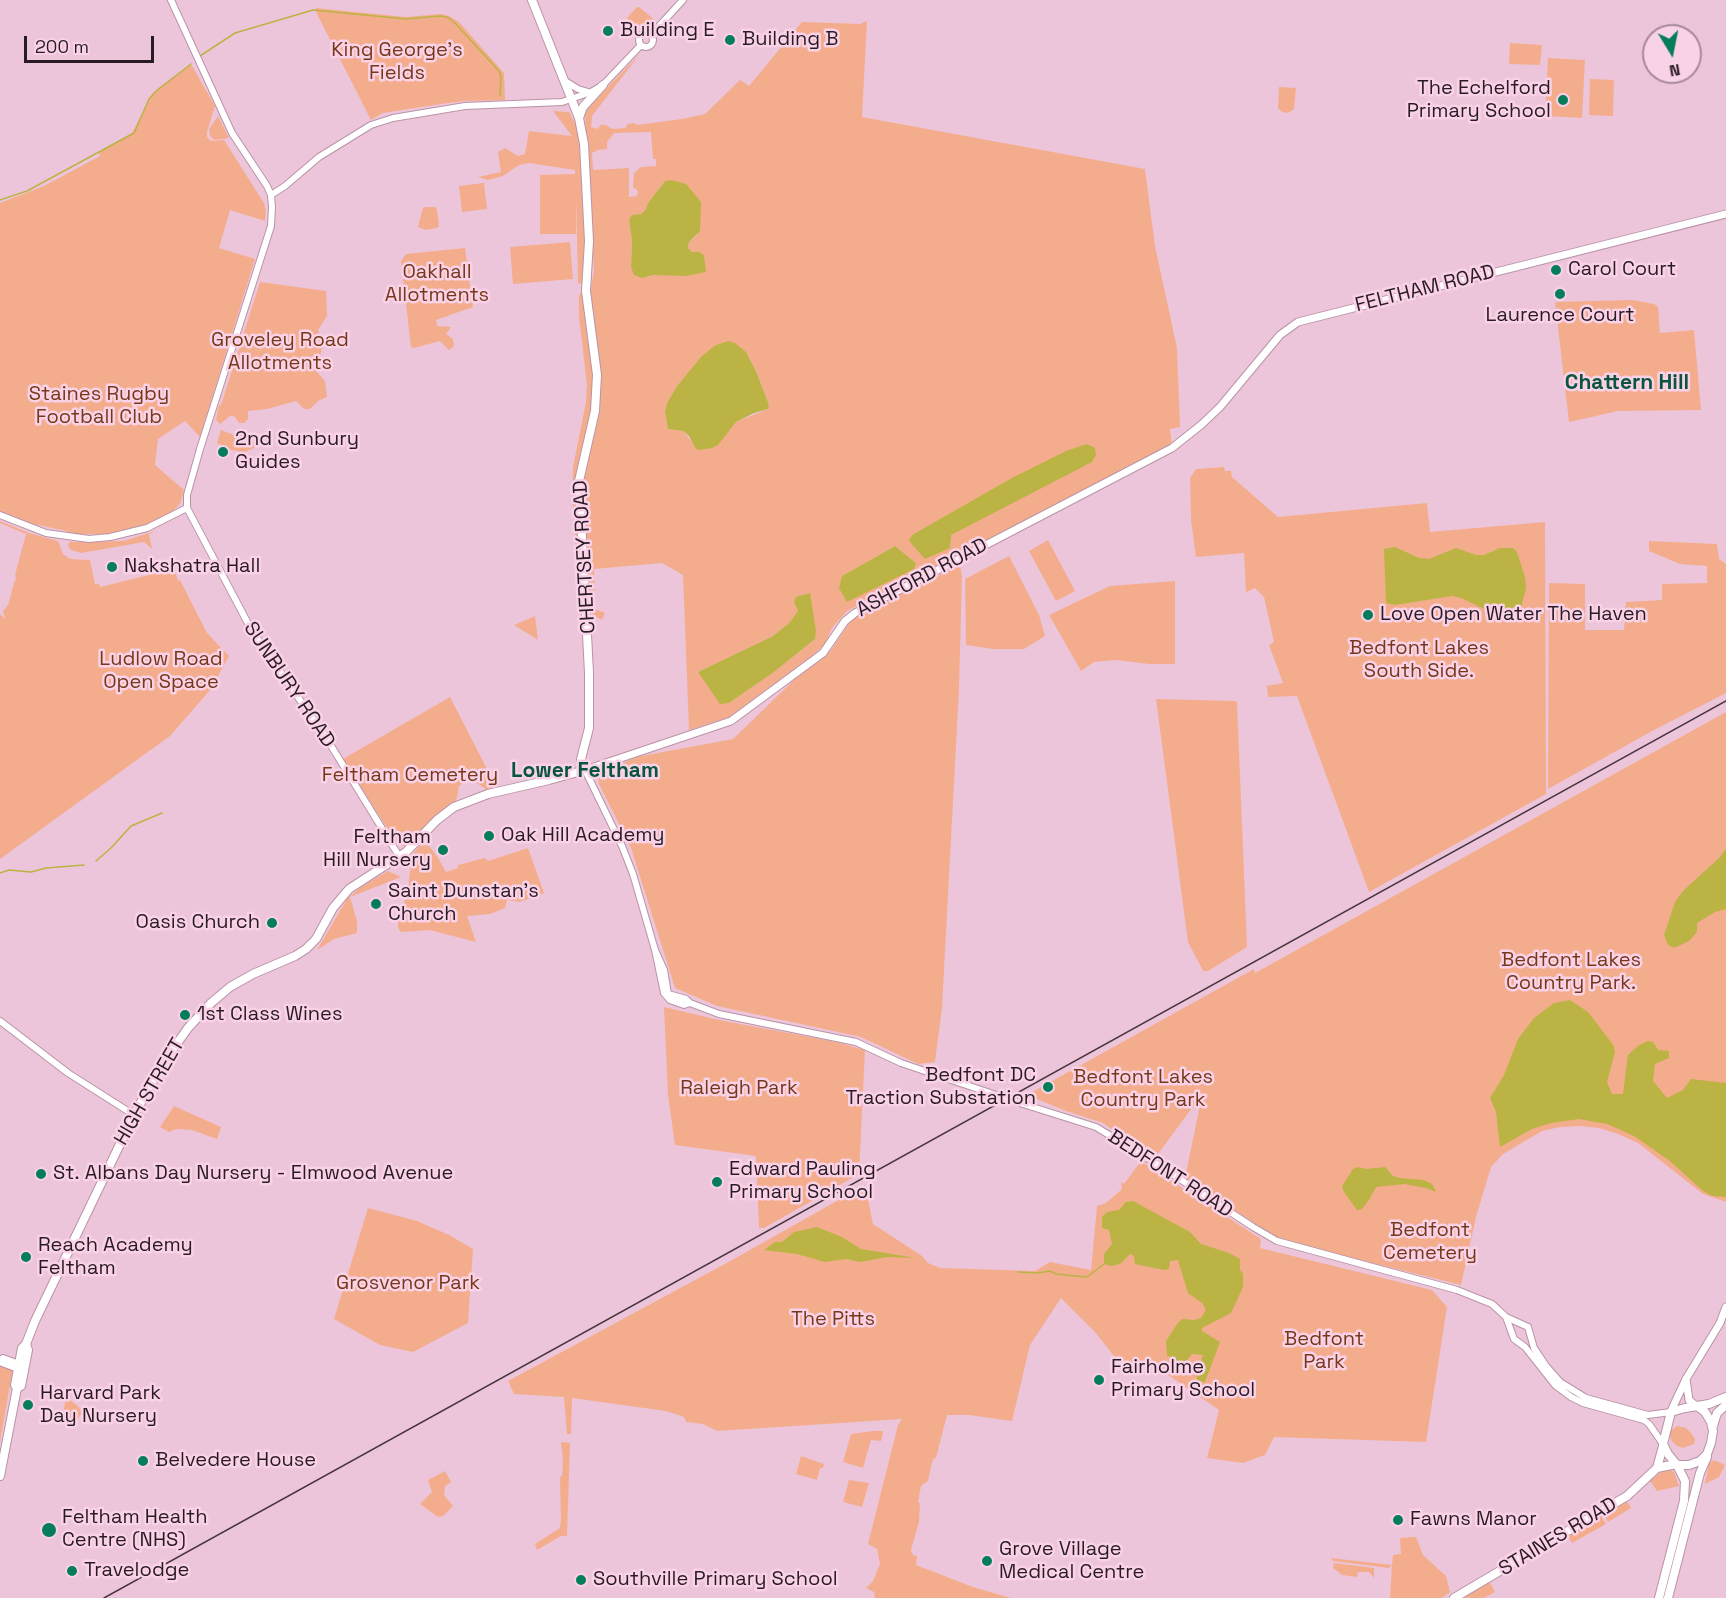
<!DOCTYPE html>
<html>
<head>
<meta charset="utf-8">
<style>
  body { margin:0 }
  #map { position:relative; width:1726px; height:1598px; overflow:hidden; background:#edc5da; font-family:"Space Grotesk",sans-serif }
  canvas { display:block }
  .north { position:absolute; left:1642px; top:24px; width:60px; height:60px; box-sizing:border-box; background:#fad2e7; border:2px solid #a68999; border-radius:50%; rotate:170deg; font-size:16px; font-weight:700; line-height:24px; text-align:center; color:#291b23 }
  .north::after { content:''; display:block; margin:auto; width:21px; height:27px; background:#057d5b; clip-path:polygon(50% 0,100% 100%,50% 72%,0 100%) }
  .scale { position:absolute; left:24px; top:36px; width:130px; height:27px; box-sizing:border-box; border:3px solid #291b23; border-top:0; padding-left:8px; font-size:18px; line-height:21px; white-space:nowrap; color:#291b23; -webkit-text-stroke:4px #fad2e7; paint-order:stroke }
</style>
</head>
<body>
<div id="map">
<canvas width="1726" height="1598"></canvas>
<div class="north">N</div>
<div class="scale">200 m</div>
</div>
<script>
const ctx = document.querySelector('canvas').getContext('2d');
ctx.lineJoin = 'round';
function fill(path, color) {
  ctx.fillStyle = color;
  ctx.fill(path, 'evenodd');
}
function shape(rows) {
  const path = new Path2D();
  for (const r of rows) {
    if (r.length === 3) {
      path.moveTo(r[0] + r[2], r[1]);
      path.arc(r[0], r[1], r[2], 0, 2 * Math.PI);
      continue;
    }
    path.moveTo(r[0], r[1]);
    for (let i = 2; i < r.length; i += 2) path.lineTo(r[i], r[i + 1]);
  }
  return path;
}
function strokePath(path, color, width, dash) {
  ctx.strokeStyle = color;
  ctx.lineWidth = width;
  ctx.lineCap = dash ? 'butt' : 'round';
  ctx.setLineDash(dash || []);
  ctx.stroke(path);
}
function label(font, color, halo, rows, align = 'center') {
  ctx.font = font + ' "Space Grotesk",sans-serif';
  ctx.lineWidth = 5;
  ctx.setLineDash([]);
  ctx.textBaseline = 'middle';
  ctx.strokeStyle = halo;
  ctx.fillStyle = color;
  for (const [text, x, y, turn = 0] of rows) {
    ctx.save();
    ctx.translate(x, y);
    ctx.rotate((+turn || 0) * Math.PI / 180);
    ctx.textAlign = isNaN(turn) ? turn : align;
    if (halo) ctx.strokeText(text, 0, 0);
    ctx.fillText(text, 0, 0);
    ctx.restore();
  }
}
const green = shape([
  [637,7,639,7,656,21,651,25,643,26,630,23,627,18],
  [316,8,406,17,441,14,449,16,459,22,504,73,505,100,464,101,441,104,383,113,371,120,316,12],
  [867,21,862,117,1145,169,1155,246,1177,348,1180,427,1170,429,1172,445,847,611,832,628,825,644,812,656,729,717,689,730,683,575,662,563,594,569,595,609,605,613,602,620,593,615,589,609,581,481,597,392,580,473,583,556,578,556,576,552,572,497,573,467,586,402,587,385,579,317,579,295,584,291,589,299,594,271,585,114,590,105,640,54,592,116,591,127,598,129,600,125,606,125,612,129,626,128,627,124,635,123,636,125,682,119,705,114,740,80,749,86,802,22,860,24],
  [651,132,653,159,656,159,656,166,641,167,634,173,633,187,638,191,637,196,629,197,629,168,593,170,592,153,598,150,607,149,607,142,614,133],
  [665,181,697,235,689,242,688,248,692,252,686,276,676,274,653,275,649,277,631,267,632,241,629,220,633,215,641,214,646,209,648,203],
  [714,346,746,352,756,371,769,405,768,409,736,422,718,444,693,443,683,431,668,429,665,412,667,403,677,386,701,358],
  [956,511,966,526,951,535,912,535],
  [895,546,916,563,842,576],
  [794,603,815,639,774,672,729,703,698,672,773,636,789,623,798,611],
  [1510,43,1542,45,1540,65,1509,64],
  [1548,58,1585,60,1582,118,1545,116],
  [191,64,215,106,207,132,207,137,211,141,224,140,264,203,266,211,265,221,230,210,219,248,255,259,200,437,185,421,158,439,155,465,184,490,180,504,172,512,152,522,132,529,112,534,68,534,67,531,38,525,32,525,24,520,0,511,0,203,44,186,100,156,98,152,132,133,151,97,158,88],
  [1590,79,1614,80,1613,116,1589,115],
  [1279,87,1296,88,1294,109,1288,113,1282,112,1278,108],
  [553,111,569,112,578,129,589,281,578,284,576,192,576,234,540,234,540,175,575,174,575,170,529,163,519,165,503,176,488,180,478,177,501,172,498,152,505,148,518,156,525,154,529,131,572,136],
  [218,116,229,138,214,140,210,136,209,129],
  [484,183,487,209,462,212,459,186],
  [426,207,435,207,437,210,439,226,437,228,426,230,418,227,423,208],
  [570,242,573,279,513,284,510,247],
  [465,248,473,307,436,320,437,326,451,327,446,334,453,339,454,346,449,350,440,341,414,348,411,347,401,261,406,254],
  [260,282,326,291,327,316,318,330,323,342,317,372,325,381,327,397,318,401,310,409,304,409,296,401,267,409,248,411,248,419,244,423,239,423,234,416,230,416,220,424,216,420,219,405,221,405],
  [1632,300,1654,304,1658,307,1660,333,1694,330,1701,410,1618,411,1569,422,1555,302],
  [221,430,234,435,249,432,250,438,253,437,256,447,240,454,238,451,231,450,217,443],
  [1224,467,1225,471,1231,471,1232,477,1278,517,1427,503,1430,532,1545,522,1546,794,1369,892,1297,696,1268,697,1267,686,1283,683,1269,645,1274,642,1264,597,1255,588,1246,592,1244,553,1196,557,1191,520,1190,478,1196,469],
  [0,521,29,533,58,541,63,554,70,559,90,560,95,584,99,584,100,587,177,568,175,571,178,581,180,580,207,633,229,656,211,689,170,736,0,859,0,614,5,619,3,611,8,605,14,583,16,579,15,575,26,534,0,523],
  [158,530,149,534,152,549,144,542,81,553,71,550,68,546,69,542,124,541],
  [1048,540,1075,591,1056,601,1029,551],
  [1649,541,1717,544,1719,559,1726,564,1726,693,1654,730,1548,789,1549,583,1585,584,1585,630,1624,630,1626,602,1662,600,1662,584,1707,583,1707,566,1680,564,1649,551],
  [1009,556,1039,615,1045,636,1024,649,993,649,966,645,965,579],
  [960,565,962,576,959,689,942,1008,935,1062,918,1064,861,1037,717,1006,675,988,631,848,599,784,598,774,636,757,733,739,795,679,829,653,853,618],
  [1175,581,1175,664,1149,664,1116,660,1094,662,1081,671,1049,615,1110,586],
  [535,616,538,640,514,625],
  [450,697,486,767,492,789,486,789,472,780,465,781,459,786,457,798,454,803,405,846,398,845,343,759],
  [1156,699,1235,701,1237,702,1247,947,1208,971,1203,971,1188,942],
  [1726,712,1726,1202,1703,1194,1638,1143,1618,1134,1599,1128,1580,1126,1560,1127,1542,1131,1503,1154,1491,1167,1476,1217,1461,1285,1280,1240,1185,1178,1200,1105,1192,1108,1155,1158,1103,1123,1066,1111,1027,1095,1254,969,1255,973],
  [424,840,437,856,446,872,458,868,458,865,485,858,488,861,528,848,544,893,520,902,507,900,505,908,490,914,467,916,476,942,430,930,401,932,398,928,398,923,408,890,412,855],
  [388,871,401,877,350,897,357,921,357,933,334,939,317,950,347,899,361,887],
  [664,1007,719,1020,836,1042,865,1050,859,1174,764,1228,759,1228,756,1156,675,1145,668,1095],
  [174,1106,221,1127,217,1139,192,1130,176,1129,169,1132,160,1127],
  [1141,1161,1261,1239,1260,1248,1432,1290,1447,1307,1426,1442,1274,1437,1265,1455,1243,1463,1207,1458,1219,1410,1158,1368,1139,1366,1117,1360,1095,1332,1061,1298,1030,1345,1012,1421,969,1415,947,1415,936,1458,934,1458,931,1466,928,1481,921,1486,918,1502,920,1503,919,1522,911,1550,913,1555,917,1556,916,1565,973,1587,1011,1598,875,1598,874,1592,866,1588,873,1581,880,1564,877,1549,868,1544,898,1425,902,1419,717,1431,703,1424,686,1422,684,1417,666,1411,572,1398,571,1434,567,1434,564,1397,514,1394,508,1381,734,1259,865,1185,873,1224,922,1256,928,1263,940,1268,1035,1271,1050,1262,1091,1270,1097,1206,1106,1203,1122,1189,1121,1182,1124,1184],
  [368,1208,417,1221,449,1235,473,1249,468,1323,413,1352,380,1345,334,1319],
  [0,1363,13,1368,0,1442],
  [66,1397,78,1406,82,1413,73,1426,57,1423,58,1419,62,1420],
  [1677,1426,1686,1428,1691,1433,1695,1439,1694,1444,1683,1448,1677,1446,1672,1441,1670,1437,1670,1431],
  [873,1431,883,1431,883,1433,881,1441,871,1440,863,1468,843,1462,851,1434],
  [561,1442,570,1443,567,1536,561,1536,537,1550,535,1544,560,1528,561,1520,560,1477,562,1476,563,1462],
  [801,1456,824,1464,823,1468,820,1468,817,1480,796,1474],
  [1714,1460,1725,1465,1719,1477,1705,1484,1709,1463],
  [1670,1469,1674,1472,1679,1486,1657,1491,1650,1481,1664,1470],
  [445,1471,451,1482,445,1486,444,1495,453,1506,443,1516,438,1517,420,1504,432,1492,428,1480],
  [849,1480,869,1483,862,1507,843,1502],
  [1627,1501,1631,1508,1608,1522,1604,1515],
  [1601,1516,1606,1524,1572,1543,1569,1538,1570,1533],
  [1416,1537,1423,1555,1446,1576,1450,1592,1442,1598,1390,1598,1392,1565,1389,1568,1333,1561,1331,1558,1392,1565,1393,1555,1401,1554,1400,1538],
  [1334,1563,1374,1568,1374,1578,1369,1572,1358,1572,1357,1577,1342,1575,1333,1568],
  [1489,1581,1495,1592,1484,1598,1464,1598]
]);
const water = shape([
  [671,180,686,184,701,202,700,231,689,242,688,248,692,252,699,252,704,255,706,272,686,276,654,275,642,278,634,275,631,267,632,241,629,220,632,215,641,214,646,209,648,203,665,181],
  [728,341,735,343,746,352,756,371,769,405,768,409,754,413,736,422,718,445,712,448,699,450,696,449,689,436,683,431,668,429,665,412,667,403,677,386,701,357,714,346],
  [1087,444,1095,448,1096,455,1092,462,951,535,950,548,925,559,909,541,912,535,1012,478,1066,451],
  [895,546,916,563,914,569,847,602,839,588,842,576],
  [1395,547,1419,558,1429,559,1456,548,1476,555,1484,555,1500,548,1513,548,1517,552,1525,577,1526,588,1520,612,1516,616,1497,615,1461,598,1452,596,1395,605,1386,603,1384,549],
  [810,593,816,631,815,639,774,672,729,703,720,704,698,672,773,636,789,623,798,611,794,602,796,597],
  [1726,849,1726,909,1715,912,1697,923,1697,932,1689,941,1674,948,1668,945,1664,935,1675,902,1683,891,1719,858],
  [1570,1000,1588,1012,1614,1046,1615,1052,1607,1082,1612,1094,1623,1094,1628,1055,1639,1045,1648,1041,1653,1042,1658,1050,1669,1051,1669,1058,1655,1064,1653,1081,1667,1098,1683,1090,1691,1079,1726,1083,1726,1197,1712,1196,1703,1191,1670,1161,1634,1136,1607,1124,1579,1119,1551,1123,1532,1129,1500,1147,1496,1112,1490,1098,1504,1075,1518,1039,1534,1018,1554,1003],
  [1358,1167,1366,1169,1385,1167,1393,1176,1399,1178,1424,1180,1432,1184,1436,1192,1426,1188,1404,1184,1376,1187,1369,1200,1362,1209,1357,1210,1344,1192,1342,1186,1353,1169],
  [1133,1201,1190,1232,1201,1244,1229,1253,1240,1259,1240,1270,1243,1274,1243,1287,1231,1313,1202,1328,1202,1331,1220,1342,1205,1382,1197,1381,1197,1373,1203,1355,1192,1354,1181,1367,1167,1355,1166,1341,1177,1324,1182,1319,1194,1320,1201,1318,1206,1310,1202,1303,1188,1293,1178,1260,1170,1261,1169,1269,1164,1270,1135,1264,1134,1256,1130,1254,1120,1264,1111,1266,1104,1264,1104,1254,1112,1244,1109,1230,1102,1228,1102,1217,1107,1212,1119,1210,1126,1202],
  [817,1227,842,1237,861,1249,916,1258,887,1257,860,1262,846,1259,825,1262,797,1254,764,1250,775,1242,782,1242,794,1232]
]);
const stream = shape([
  [200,56,235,33,313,10,406,19,440,16,447,17,454,22,499,71,501,77,500,96],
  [0,200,27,191,134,133,149,99,155,92,191,64],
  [96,861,111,848,131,826,162,813],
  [0,873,9,870,31,872,46,868,84,865],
  [1018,1272,1037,1273,1050,1271,1056,1274,1087,1277,1104,1264]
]);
const tertiary = shape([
  [171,0,232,133,267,186,271,195,272,207,271,226,200,449,187,495,187,508,252,631,325,736,399,856],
  [646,40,7],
  [651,35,683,0],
  [565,81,578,89,588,92],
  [271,195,285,186,319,157,371,125,393,118,465,106,562,102,591,92,603,85,641,45],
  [0,515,46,533,89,539,110,537,147,528,187,508],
  [585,770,622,846,633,874,655,950,664,993,670,1000,684,1005,690,1003],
  [655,950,664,970,668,994,686,999,690,1003,719,1014,856,1042,901,1063,993,1094],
  [0,1021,68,1073,134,1115],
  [1023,1104,1096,1127,1160,1166,1253,1227,1277,1241,1457,1290,1492,1304,1506,1317,1528,1327,1534,1348,1546,1366,1560,1382,1586,1398,1648,1415,1671,1412],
  [1506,1317,1514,1339,1525,1347,1555,1385,1571,1397,1583,1403,1644,1420,1649,1424,1663,1444],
  [0,1360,2,1363,21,1370],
  [0,1360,3,1358,22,1365]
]);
const secondary = shape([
  [585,770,731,721,823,653,845,621,855,613,1172,448,1201,425,1220,407,1280,335,1298,322,1726,214],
  [1686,1379,1689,1400,1696,1406],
  [1671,1411,1686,1379,1720,1323,1726,1307]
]);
const primary = shape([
  [579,118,583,107,603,85],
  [17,1388,21,1386,28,1350,26,1344],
  [1657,1468,1663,1446],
  [0,1476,17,1388,15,1385,22,1348,26,1344,35,1321,134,1115,161,1066,188,1028,211,1003,230,987,253,974,295,956,306,949,316,939,333,908,349,889,406,852,437,820,454,807,488,794,549,780,585,770,581,759,589,728,589,673,579,481,595,411,597,375,586,291,589,241,584,144,579,118,532,0],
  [1454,1598,1627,1496,1657,1468,1676,1464]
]);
const trunk = shape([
  [1697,1406,1705,1412,1711,1422,1713,1431,1711,1443,1707,1454,1700,1461,1689,1465,1677,1465,1668,1454,1663,1444,1671,1412,1685,1408,1709,1404,1726,1397],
  [1713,1426,1717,1413,1726,1405],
  [1659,1598,1684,1501,1685,1481,1677,1465],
  [1668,1598,1700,1473,1707,1457]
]);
const rail = shape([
  [104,1598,1726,701]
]);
const tertiaryBridge = shape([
  [993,1094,1023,1104]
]);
const markers = [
  [608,31,6,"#057d5b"],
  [730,40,6,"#057d5b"],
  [1563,100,6,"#057d5b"],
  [1556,270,6,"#057d5b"],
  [1560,294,6,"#057d5b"],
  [223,452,6,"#057d5b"],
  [112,567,6,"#057d5b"],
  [1368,615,6,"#057d5b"],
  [489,836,6,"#057d5b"],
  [443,850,6,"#057d5b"],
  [376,904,6,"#057d5b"],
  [272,923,6,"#057d5b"],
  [185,1015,6,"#057d5b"],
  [1048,1087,6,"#057d5b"],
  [41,1174,6,"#057d5b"],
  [717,1182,6,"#057d5b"],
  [26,1257,6,"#057d5b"],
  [1099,1380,6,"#057d5b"],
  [28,1405,6,"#057d5b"],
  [143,1461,6,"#057d5b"],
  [1398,1520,6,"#057d5b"],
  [49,1530,8,"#057d5b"],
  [987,1561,6,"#057d5b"],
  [72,1571,6,"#057d5b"],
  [581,1580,6,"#057d5b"]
];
const poiNames = [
  ["Building E",620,31],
  ["Building B",742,40],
  ["The Echelford",1551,89,"right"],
  ["Primary School",1551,112,"right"],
  ["Carol Court",1568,270],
  ["Laurence Court",1560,316,"center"],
  ["2nd Sunbury",235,440],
  ["Guides",235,463],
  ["Nakshatra Hall",124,567],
  ["Love Open Water The Haven",1380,615],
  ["Oak Hill Academy",501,836],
  ["Feltham",431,838,"right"],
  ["Hill Nursery",431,861,"right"],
  ["Saint Dunstan's",388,892],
  ["Church",388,915],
  ["Oasis Church",260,923,"right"],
  ["1st Class Wines",197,1015],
  ["Bedfont DC",1036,1076,"right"],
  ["Traction Substation",1036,1099,"right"],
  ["Edward Pauling",729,1170],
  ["Primary School",729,1193],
  ["St. Albans Day Nursery - Elmwood Avenue",53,1174],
  ["Reach Academy",38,1246],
  ["Feltham",38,1269],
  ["Fairholme",1111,1368],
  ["Primary School",1111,1391],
  ["Harvard Park",40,1394],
  ["Day Nursery",40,1417],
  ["Belvedere House",155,1461],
  ["Feltham Health",62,1518],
  ["Centre (NHS)",62,1541],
  ["Fawns Manor",1410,1520],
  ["Grove Village",999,1550],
  ["Medical Centre",999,1573],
  ["Travelodge",84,1571],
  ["Southville Primary School",593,1580]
];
const parkNames = [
  ["King George’s",397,51],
  ["Fields",397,74],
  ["Oakhall",437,273],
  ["Allotments",437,296],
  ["Groveley Road",280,341],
  ["Allotments",280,364],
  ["Staines Rugby",99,395],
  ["Football Club",99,418],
  ["Bedfont Lakes",1419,649],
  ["South Side.",1419,672],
  ["Ludlow Road",161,660],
  ["Open Space",161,683],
  ["Feltham Cemetery",410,776],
  ["Bedfont Lakes",1571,961],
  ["Country Park.",1571,984],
  ["Bedfont Lakes",1143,1078],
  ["Country Park",1143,1101],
  ["Raleigh Park",739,1089],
  ["Bedfont",1430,1231],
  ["Cemetery",1430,1254],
  ["Grosvenor Park",408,1284],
  ["The Pitts",833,1320],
  ["Bedfont",1324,1340],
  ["Park",1324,1363]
];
const streetNames = [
  ["FELTHAM ROAD",1425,289,-14],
  ["CHERTSEY ROAD",585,557,-93],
  ["ASHFORD ROAD",922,578,-28],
  ["SUNBURY ROAD",289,685,56],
  ["HIGH STREET",150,1092,-60],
  ["BEDFONT ROAD",1170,1174,33],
  ["STAINES ROAD",1558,1537,-31]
];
const neighbourhoodNames = [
  ["Chattern Hill",1627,383],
  ["Lower Feltham",585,771]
];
fill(green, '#f4ad8c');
fill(water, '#bbb344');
strokePath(stream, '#bbb344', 1.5);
strokePath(tertiary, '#b993a7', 8);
strokePath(secondary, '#b993a7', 9);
strokePath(primary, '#b993a7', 10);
strokePath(trunk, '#b993a7', 10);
strokePath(tertiary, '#fff', 6);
strokePath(secondary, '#fff', 7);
strokePath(primary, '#fff', 8);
strokePath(trunk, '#fff', 8);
strokePath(rail, '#46343e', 1.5);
strokePath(tertiaryBridge, '#b993a7', 8, []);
strokePath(tertiaryBridge, '#fff', 6);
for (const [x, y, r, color] of markers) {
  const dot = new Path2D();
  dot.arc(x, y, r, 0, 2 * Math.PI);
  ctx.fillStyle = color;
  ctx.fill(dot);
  strokePath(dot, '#fad2e7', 2);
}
label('20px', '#291b23', '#fad2e7', poiNames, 'left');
label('20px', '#763818', '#fad2e7', parkNames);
label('20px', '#291b23', '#fad2e7', streetNames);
label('bold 21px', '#09553e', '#fad2e7', neighbourhoodNames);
</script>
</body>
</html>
